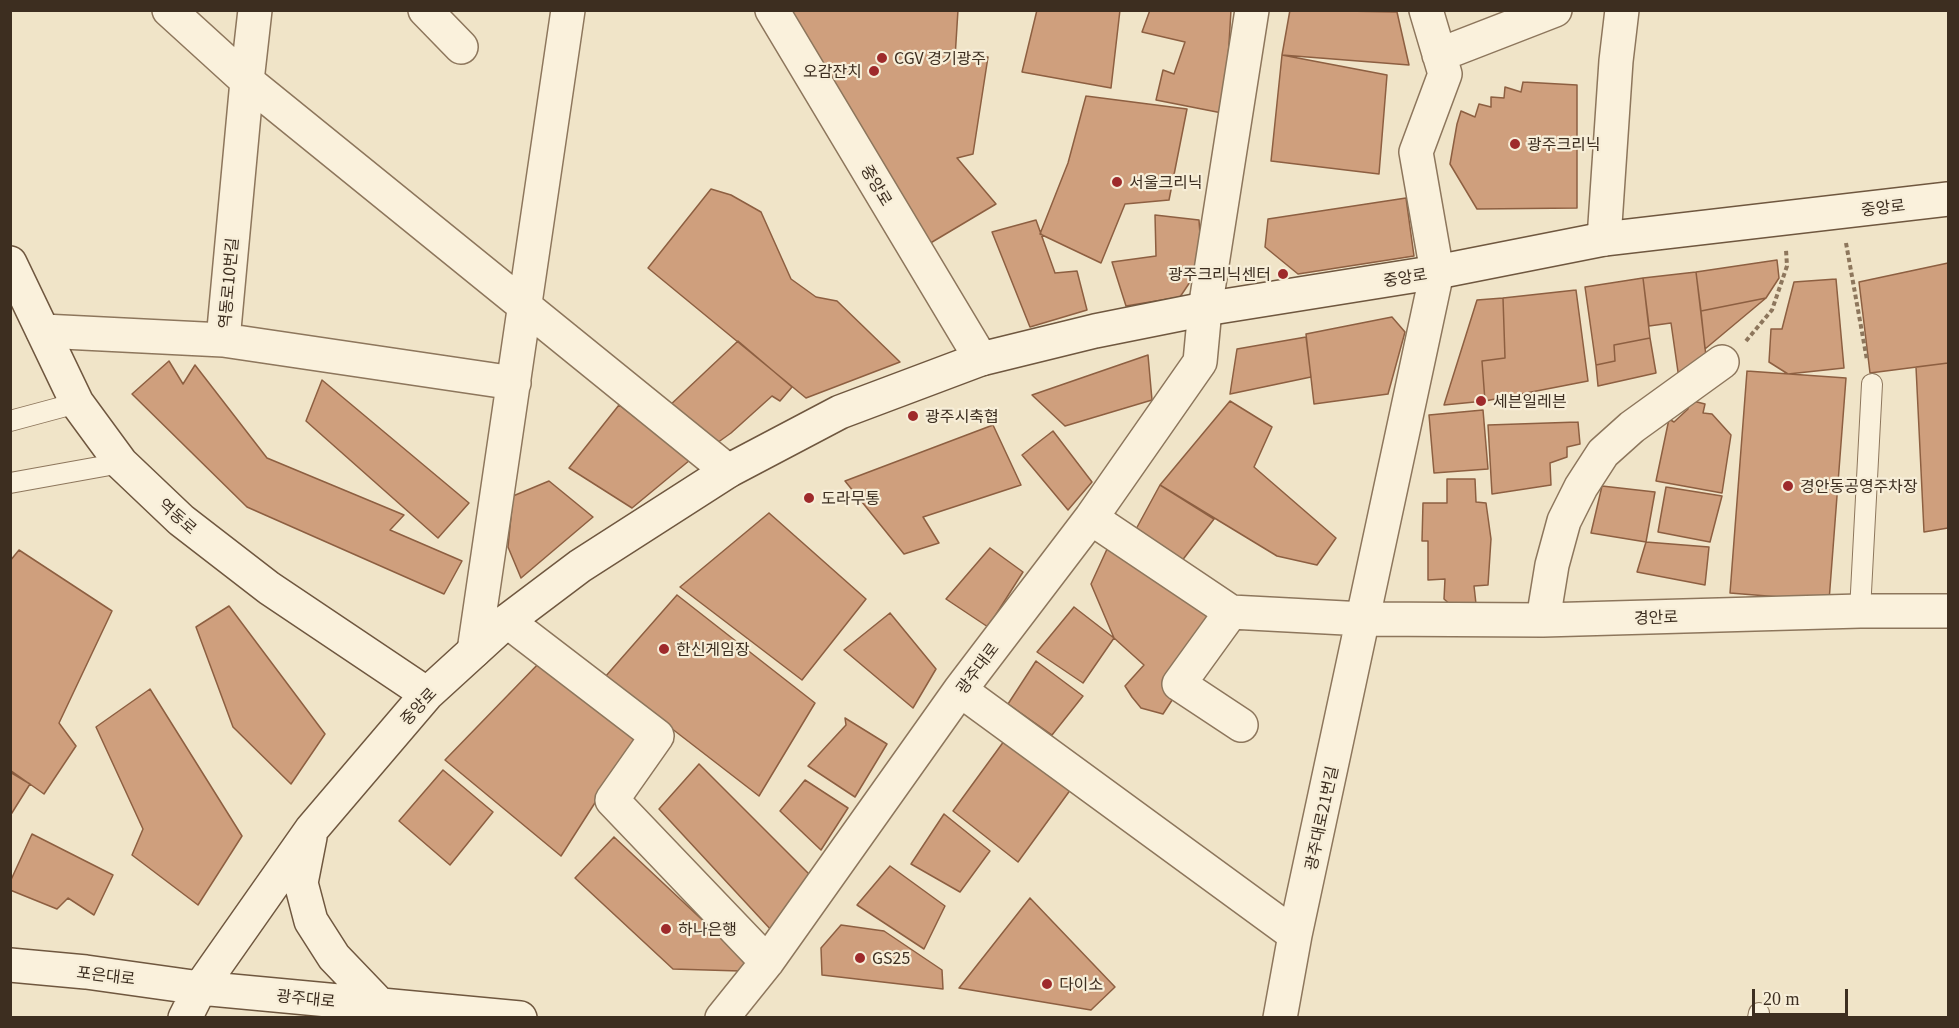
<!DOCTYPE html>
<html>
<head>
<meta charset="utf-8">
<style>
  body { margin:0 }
  #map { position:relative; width:1959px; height:1028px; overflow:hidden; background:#f0e4c8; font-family:Georgia,serif }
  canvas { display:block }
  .frame { position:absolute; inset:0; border:12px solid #3d2e20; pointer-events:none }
  .scale { position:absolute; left:1752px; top:989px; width:96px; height:27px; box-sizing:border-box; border:3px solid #3d2e20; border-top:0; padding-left:8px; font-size:18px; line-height:21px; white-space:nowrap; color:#3d2e20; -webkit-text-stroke:4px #f7eed8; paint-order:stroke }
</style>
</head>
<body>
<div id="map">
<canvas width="1959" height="1028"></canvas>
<div class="frame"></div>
<div class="scale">20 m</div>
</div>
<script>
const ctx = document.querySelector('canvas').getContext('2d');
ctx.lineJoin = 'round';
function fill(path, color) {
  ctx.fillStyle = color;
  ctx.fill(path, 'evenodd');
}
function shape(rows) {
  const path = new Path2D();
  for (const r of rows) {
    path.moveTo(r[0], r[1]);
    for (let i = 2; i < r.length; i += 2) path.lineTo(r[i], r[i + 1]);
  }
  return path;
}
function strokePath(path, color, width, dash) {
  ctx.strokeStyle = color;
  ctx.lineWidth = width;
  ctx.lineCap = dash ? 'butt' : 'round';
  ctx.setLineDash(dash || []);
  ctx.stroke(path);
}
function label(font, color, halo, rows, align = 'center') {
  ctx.font = font + ' Georgia,"Noto Sans KR",serif';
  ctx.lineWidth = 4.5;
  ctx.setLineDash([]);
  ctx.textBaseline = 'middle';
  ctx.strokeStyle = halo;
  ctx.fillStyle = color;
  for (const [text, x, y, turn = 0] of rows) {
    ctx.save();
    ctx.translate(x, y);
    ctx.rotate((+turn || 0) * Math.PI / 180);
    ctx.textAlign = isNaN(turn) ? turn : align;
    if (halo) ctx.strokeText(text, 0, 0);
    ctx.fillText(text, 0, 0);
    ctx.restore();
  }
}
const building = shape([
  [772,10,958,10,955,58,988,57,973,154,957,158,996,204,912,254,772,10],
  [1037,10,1120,10,1111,88,1022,72,1037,10],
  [1150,10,1231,10,1227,78,1222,113,1156,100,1163,70,1174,74,1185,42,1142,32,1150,10],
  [1290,10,1397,12,1409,65,1282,55,1290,10],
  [1282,55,1387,75,1379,174,1271,161,1282,55],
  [1523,82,1577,85,1577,208,1477,209,1450,164,1457,124,1461,111,1475,117,1479,104,1491,107,1491,97,1504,98,1505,87,1521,92,1523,82],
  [1086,96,1187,109,1169,200,1125,204,1101,263,1040,234,1068,163,1086,96],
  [711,189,731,195,761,212,791,279,816,297,837,301,900,362,806,398,648,268,711,189],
  [1406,198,1414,256,1298,274,1265,247,1268,219,1406,198],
  [1155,215,1199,220,1202,264,1180,297,1126,306,1112,262,1156,256,1155,215],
  [1036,220,1055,273,1077,271,1087,310,1030,327,992,232,1036,220],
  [1777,260,1779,278,1766,298,1701,311,1696,272,1777,260],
  [1948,263,1948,363,1870,373,1859,282,1948,263],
  [1696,272,1706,356,1679,379,1671,323,1649,326,1643,278,1696,272],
  [1643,278,1650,338,1614,345,1615,361,1596,365,1585,287,1643,278],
  [1836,279,1844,368,1788,374,1769,362,1771,329,1782,329,1794,282,1836,279],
  [1576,290,1588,381,1485,401,1482,361,1505,358,1503,298,1576,290],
  [1503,298,1505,358,1482,361,1485,401,1444,405,1477,300,1503,298],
  [1766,298,1705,349,1701,311,1766,298],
  [1392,317,1405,332,1388,394,1314,404,1306,334,1392,317],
  [1306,337,1311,377,1230,394,1237,349,1306,337],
  [1650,338,1656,373,1598,386,1596,365,1615,361,1614,345,1650,338],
  [738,341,792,387,780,401,772,396,731,433,717,443,667,408,738,341],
  [1148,355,1152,400,1065,426,1032,395,1148,355],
  [169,361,183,384,195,365,267,458,404,515,390,530,462,561,444,594,247,507,132,394,169,361],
  [1948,363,1948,528,1924,532,1916,367,1948,363],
  [1747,371,1846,378,1829,601,1730,593,1747,371],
  [322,380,469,503,438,538,306,421,322,380],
  [1689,400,1705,404,1703,413,1712,414,1731,435,1722,493,1656,481,1669,419,1674,422,1688,409,1689,400],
  [1230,401,1272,427,1254,467,1336,538,1317,565,1277,556,1160,485,1230,401],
  [619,405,690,460,632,508,569,468,619,405],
  [1483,410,1488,469,1434,473,1429,415,1483,410],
  [1578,422,1580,444,1567,447,1567,457,1550,463,1551,485,1492,494,1488,425,1578,422],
  [993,425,1021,485,923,517,939,543,904,554,845,481,993,425],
  [1053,431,1092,482,1068,510,1022,455,1053,431],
  [1447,479,1475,479,1476,502,1486,503,1491,539,1488,585,1474,586,1476,604,1452,606,1444,599,1445,579,1428,580,1428,541,1422,541,1423,503,1447,503,1447,479],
  [549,481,593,517,521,578,508,547,513,496,549,481],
  [1160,485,1214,519,1181,562,1135,531,1160,485],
  [1602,486,1655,492,1646,542,1591,533,1602,486],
  [1666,487,1722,496,1710,542,1658,532,1666,487],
  [769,513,866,599,802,680,680,587,769,513],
  [1646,542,1709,547,1705,585,1637,572,1646,542],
  [1108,547,1213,620,1214,636,1163,714,1141,708,1132,697,1125,686,1144,665,1114,638,1091,584,1108,547],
  [990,548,1023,572,988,627,946,599,990,548],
  [19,550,112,611,59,723,76,746,44,794,10,770,10,561,19,550],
  [677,595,815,703,759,796,605,677,677,595],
  [229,606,325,734,291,784,233,727,196,627,229,606],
  [1074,607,1114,638,1083,683,1037,652,1074,607],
  [890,613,936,669,913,708,844,650,890,613],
  [542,660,637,737,561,856,445,760,542,660],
  [1036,661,1083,696,1052,735,1008,704,1036,661],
  [150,689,242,836,198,905,132,855,143,829,96,727,150,689],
  [845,718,887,744,855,797,808,766,846,725,845,718],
  [1007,737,1071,789,1018,862,953,811,1007,737],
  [699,764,809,874,773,932,659,809,699,764],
  [443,770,493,812,450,865,399,821,443,770],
  [10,772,30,784,10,816,10,772],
  [805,780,848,808,821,850,780,811,805,780],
  [944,814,990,851,960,892,911,864,944,814],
  [32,834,113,875,94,915,68,898,57,909,10,890,10,882,32,834],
  [614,837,746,961,740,971,673,969,575,878,614,837],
  [890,866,945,906,924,949,857,905,890,866],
  [1030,898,1115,987,1091,1010,959,988,1030,898],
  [841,925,884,931,942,970,943,989,822,975,821,948,841,925]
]);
const path = shape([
  [1846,243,1867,360],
  [1746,341,1772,310,1787,266,1786,250]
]);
const lane = shape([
  [10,421,77,403],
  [10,483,121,463],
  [1860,611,1872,384],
  [1758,1018,1759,1013]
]);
const street = shape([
  [169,10,247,81,728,471],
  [425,10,461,47],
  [772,10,981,359],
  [1439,55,1555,10],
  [1604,239,1616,61,1622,10],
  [43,331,223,340,247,81,255,10],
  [223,340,514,383],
  [1091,518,1231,612,1364,619,1543,620,1860,611,1948,611],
  [1231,612,1179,684,1241,725],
  [1543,620,1552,565,1564,521,1581,487,1603,453,1632,427,1722,362],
  [507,621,657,736,612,800,767,962],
  [474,651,568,10],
  [960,690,1295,935],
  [722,1018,767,962,960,690,1091,518,1200,362,1205,309,1252,10],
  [1280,1018,1295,935,1437,272,1416,152,1445,74,1426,10]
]);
const secondary = shape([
  [10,263,77,403,121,463,181,520,269,588,427,694],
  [310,837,301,883,311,921,334,957,381,1006],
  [10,965,86,972,200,988,520,1018],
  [185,1018,200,988,311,830,427,694,507,621,580,566,728,471,840,412,981,359,1095,331,1205,309,1437,272,1604,239,1948,199]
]);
const markers = [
  [882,58,6,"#9e2a2b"],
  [874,71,6,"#9e2a2b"],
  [1515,144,6,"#9e2a2b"],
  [1117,182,6,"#9e2a2b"],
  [1283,274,6,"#9e2a2b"],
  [1481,401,6,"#9e2a2b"],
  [913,416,6,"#9e2a2b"],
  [1788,486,6,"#9e2a2b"],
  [809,498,6,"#9e2a2b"],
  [664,649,6,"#9e2a2b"],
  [666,929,6,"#9e2a2b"],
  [860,958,6,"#9e2a2b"],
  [1047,984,6,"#9e2a2b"]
];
const poiNames = [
  ["CGV 경기광주",894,58],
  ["오감잔치",862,71,"right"],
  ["광주크리닉",1527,144],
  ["서울크리닉",1129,182],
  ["광주크리닉센터",1271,274,"right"],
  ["세븐일레븐",1493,401],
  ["광주시축협",925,416],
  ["경안동공영주차장",1800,486],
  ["도라무통",821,498],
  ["한신게임장",676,649],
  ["하나은행",678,929],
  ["GS25",872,958],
  ["다이소",1059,984]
];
const streetNames = [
  ["중앙로",877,185,59],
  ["중앙로",1883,207,-7],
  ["중앙로",1405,277,-9],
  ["역동로10번길",228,283,-85],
  ["역동로",178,516,41],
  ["경안로",1656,617,-2],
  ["광주대로",977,668,-53],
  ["중앙로",418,706,-47],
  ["광주대로21번길",1321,818,-78],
  ["포은대로",106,975,7],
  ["광주대로",306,998,6]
];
fill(building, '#cf9f7d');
strokePath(building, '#8d5f41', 1.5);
strokePath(lane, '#8d765c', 22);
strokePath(street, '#8d765c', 36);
strokePath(secondary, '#6f573f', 36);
strokePath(path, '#8d765c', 4, [4.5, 3]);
strokePath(lane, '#faf1dc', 20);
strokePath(street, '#faf1dc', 33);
strokePath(secondary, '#faf1dc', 33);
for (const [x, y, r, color] of markers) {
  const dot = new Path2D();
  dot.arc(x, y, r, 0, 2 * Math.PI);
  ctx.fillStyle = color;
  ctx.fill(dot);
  strokePath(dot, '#f7eed8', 2);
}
label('16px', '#3d2e20', '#f7eed8', poiNames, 'left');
label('16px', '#3d2e20', '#f7eed8', streetNames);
</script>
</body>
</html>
